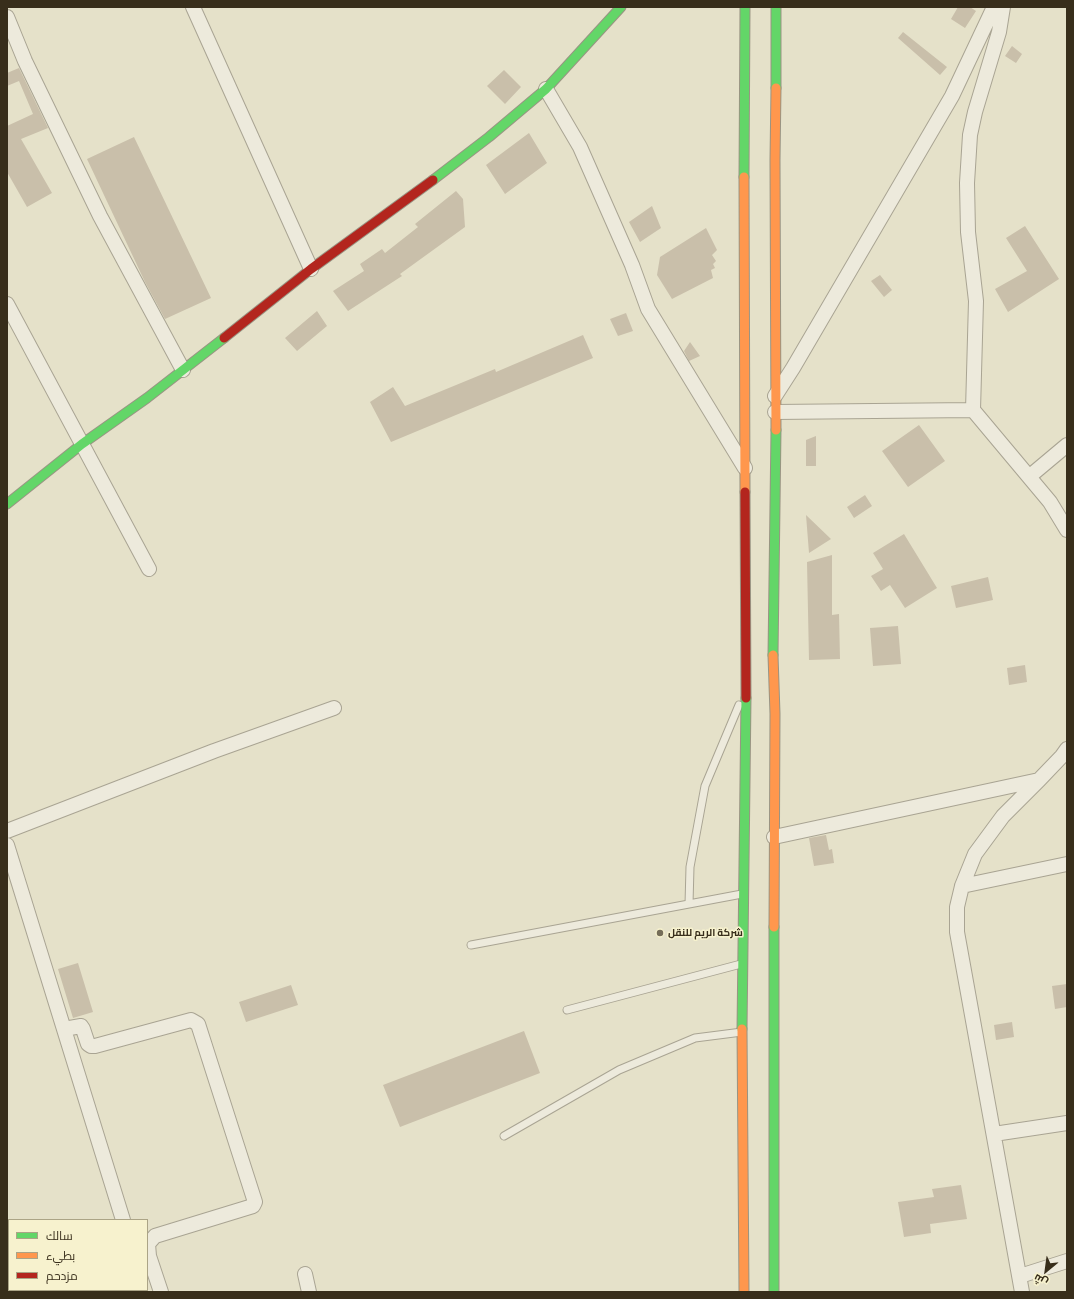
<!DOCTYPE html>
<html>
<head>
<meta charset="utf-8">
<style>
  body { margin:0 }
  #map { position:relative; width:1074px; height:1299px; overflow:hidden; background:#e5e1c9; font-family:Literata,Cairo,serif }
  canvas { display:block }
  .frame { position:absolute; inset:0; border:8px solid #382e1b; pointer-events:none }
  .legend { position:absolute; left:8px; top:1219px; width:140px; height:72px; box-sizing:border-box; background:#f7f2ce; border:1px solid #aba486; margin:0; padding:5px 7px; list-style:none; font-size:12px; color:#382e1b }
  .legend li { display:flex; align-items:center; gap:8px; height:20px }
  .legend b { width:20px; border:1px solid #aba486 }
  .north { position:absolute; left:1026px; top:1251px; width:40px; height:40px; -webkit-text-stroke:3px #f7f2ce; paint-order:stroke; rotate:209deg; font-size:11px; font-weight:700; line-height:16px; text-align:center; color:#382e1b }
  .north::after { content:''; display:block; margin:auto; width:14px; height:18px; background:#382e1b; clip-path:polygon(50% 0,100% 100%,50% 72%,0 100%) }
</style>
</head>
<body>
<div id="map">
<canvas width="1074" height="1299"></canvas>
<div class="frame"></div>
<ul class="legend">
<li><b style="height:5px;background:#63d668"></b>سالك</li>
<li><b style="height:5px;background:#ff974d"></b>بطيء</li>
<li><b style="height:5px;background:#b3261e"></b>مزدحم</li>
</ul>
<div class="north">ش</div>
</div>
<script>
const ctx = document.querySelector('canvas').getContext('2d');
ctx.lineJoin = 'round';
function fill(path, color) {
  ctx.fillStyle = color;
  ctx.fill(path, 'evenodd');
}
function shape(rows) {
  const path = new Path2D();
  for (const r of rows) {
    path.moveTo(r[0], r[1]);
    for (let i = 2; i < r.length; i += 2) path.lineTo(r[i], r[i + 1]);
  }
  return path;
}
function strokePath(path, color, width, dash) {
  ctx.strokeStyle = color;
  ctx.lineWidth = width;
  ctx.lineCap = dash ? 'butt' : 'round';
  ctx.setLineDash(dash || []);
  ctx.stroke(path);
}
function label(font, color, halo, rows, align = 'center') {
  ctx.font = font + ' Literata,Cairo,serif';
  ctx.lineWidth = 3;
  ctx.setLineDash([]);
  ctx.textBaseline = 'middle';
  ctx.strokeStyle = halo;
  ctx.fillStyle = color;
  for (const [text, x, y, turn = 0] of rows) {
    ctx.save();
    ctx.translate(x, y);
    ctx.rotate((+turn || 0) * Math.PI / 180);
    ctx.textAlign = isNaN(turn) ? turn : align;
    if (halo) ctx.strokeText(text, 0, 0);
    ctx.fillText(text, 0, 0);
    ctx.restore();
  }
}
const building = shape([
  [958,7,970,7,976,11,965,28,951,19],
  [903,32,947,67,940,75,898,38],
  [1012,46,1022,54,1016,63,1005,56],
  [19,68,48,128,21,139,52,193,27,207,7,172,7,126,33,114,19,81,7,86,7,73],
  [504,70,521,87,505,104,487,86],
  [529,133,547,163,505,194,486,165],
  [134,137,211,298,165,319,145,282,87,159],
  [456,191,463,199,465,227,400,274,402,276,348,311,333,291,364,271,360,264,382,249,385,253,418,227,415,224],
  [652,206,661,228,640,242,629,222],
  [1025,226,1059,279,1008,312,995,289,1027,271,1006,238],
  [706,228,717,250,712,255,716,261,713,264,715,268,711,270,713,278,672,299,657,275,660,257],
  [880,275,892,290,884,297,871,281],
  [317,311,327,326,297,351,285,338],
  [626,313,633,331,618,336,610,319],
  [583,335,593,358,391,442,370,402,393,387,405,406,495,369,496,372],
  [690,342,700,356,689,361,684,351],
  [919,425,945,461,908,487,882,451],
  [816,436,816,466,806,466,806,440],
  [865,495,872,506,854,518,847,507],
  [806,515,831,539,809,553],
  [904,534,937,588,905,608,890,585,881,591,871,576,883,569,873,553],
  [832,555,832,615,839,614,840,659,809,660,807,562],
  [988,577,993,600,956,608,951,586],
  [898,626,901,664,873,666,870,628],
  [1025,665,1027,682,1009,685,1007,668],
  [826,835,829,850,832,849,834,863,814,866,809,838],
  [78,963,93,1012,73,1018,58,969],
  [1067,984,1067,1007,1055,1009,1052,986],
  [291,985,298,1005,246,1022,239,1002],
  [1012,1022,1014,1037,996,1040,994,1025],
  [524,1031,540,1073,400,1127,383,1085],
  [961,1185,967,1219,930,1224,931,1233,904,1237,898,1202,934,1197,932,1189]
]);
const lane = shape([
  [689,904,690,867,705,786,739,705],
  [471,945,742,894],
  [567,1010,741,964],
  [504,1136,619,1070,695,1038,742,1032]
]);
const street = shape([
  [193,7,311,269],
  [7,17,25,61,100,216,183,370],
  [546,89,580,147,632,265,648,309,745,468],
  [7,304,149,569],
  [775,396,793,368,952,96,994,7],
  [973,410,976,301,968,232,967,183,970,135,975,112,999,32,1003,7],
  [775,412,973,410,1050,502,1067,530],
  [1030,476,1067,445],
  [7,831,214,751,334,708],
  [774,837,1039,780],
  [7,845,123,1220],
  [962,886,1067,864],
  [64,1029,81,1026,83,1029,88,1044,91,1046,95,1046,191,1020,198,1024,255,1202,253,1206,155,1236,148,1244,149,1256,161,1292],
  [994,1134,1067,1123],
  [305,1274,309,1292],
  [1020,1276,1067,1261],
  [1022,1292,957,932,957,907,962,886,975,854,1003,816,1039,780,1062,756,1067,749]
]);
const fast = shape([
  [776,7,776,88],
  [744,177,745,7],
  [433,180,489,137,546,89,621,7],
  [7,504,82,444,147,398,224,338],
  [773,655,776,430],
  [774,927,774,1292],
  [742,1029,746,698]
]);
const slow = shape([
  [744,177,745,492],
  [776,430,775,160,776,88],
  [773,655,775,714,774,927],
  [742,1029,744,1292]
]);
const jam = shape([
  [224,338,311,269,433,180],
  [745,492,746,698]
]);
const markers = [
  [660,933,4,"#756d58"]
];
const poiNames = [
  ["شركة الريم للنقل",668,933]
];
fill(building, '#c9bfaa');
strokePath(lane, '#a9a493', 9);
strokePath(street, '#a9a493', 16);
strokePath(fast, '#999483', 11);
strokePath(slow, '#999483', 11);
strokePath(jam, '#999483', 11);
strokePath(lane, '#edeadc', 7);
strokePath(street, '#edeadc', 14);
strokePath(fast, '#63d668', 9);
strokePath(slow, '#ff974d', 9);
strokePath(jam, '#b3261e', 9);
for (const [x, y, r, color] of markers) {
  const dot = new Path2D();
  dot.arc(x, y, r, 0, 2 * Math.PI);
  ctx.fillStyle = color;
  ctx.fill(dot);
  strokePath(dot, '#f7f2ce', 1.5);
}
label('bold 10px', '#382e1b', '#f7f2ce', poiNames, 'left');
</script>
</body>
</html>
